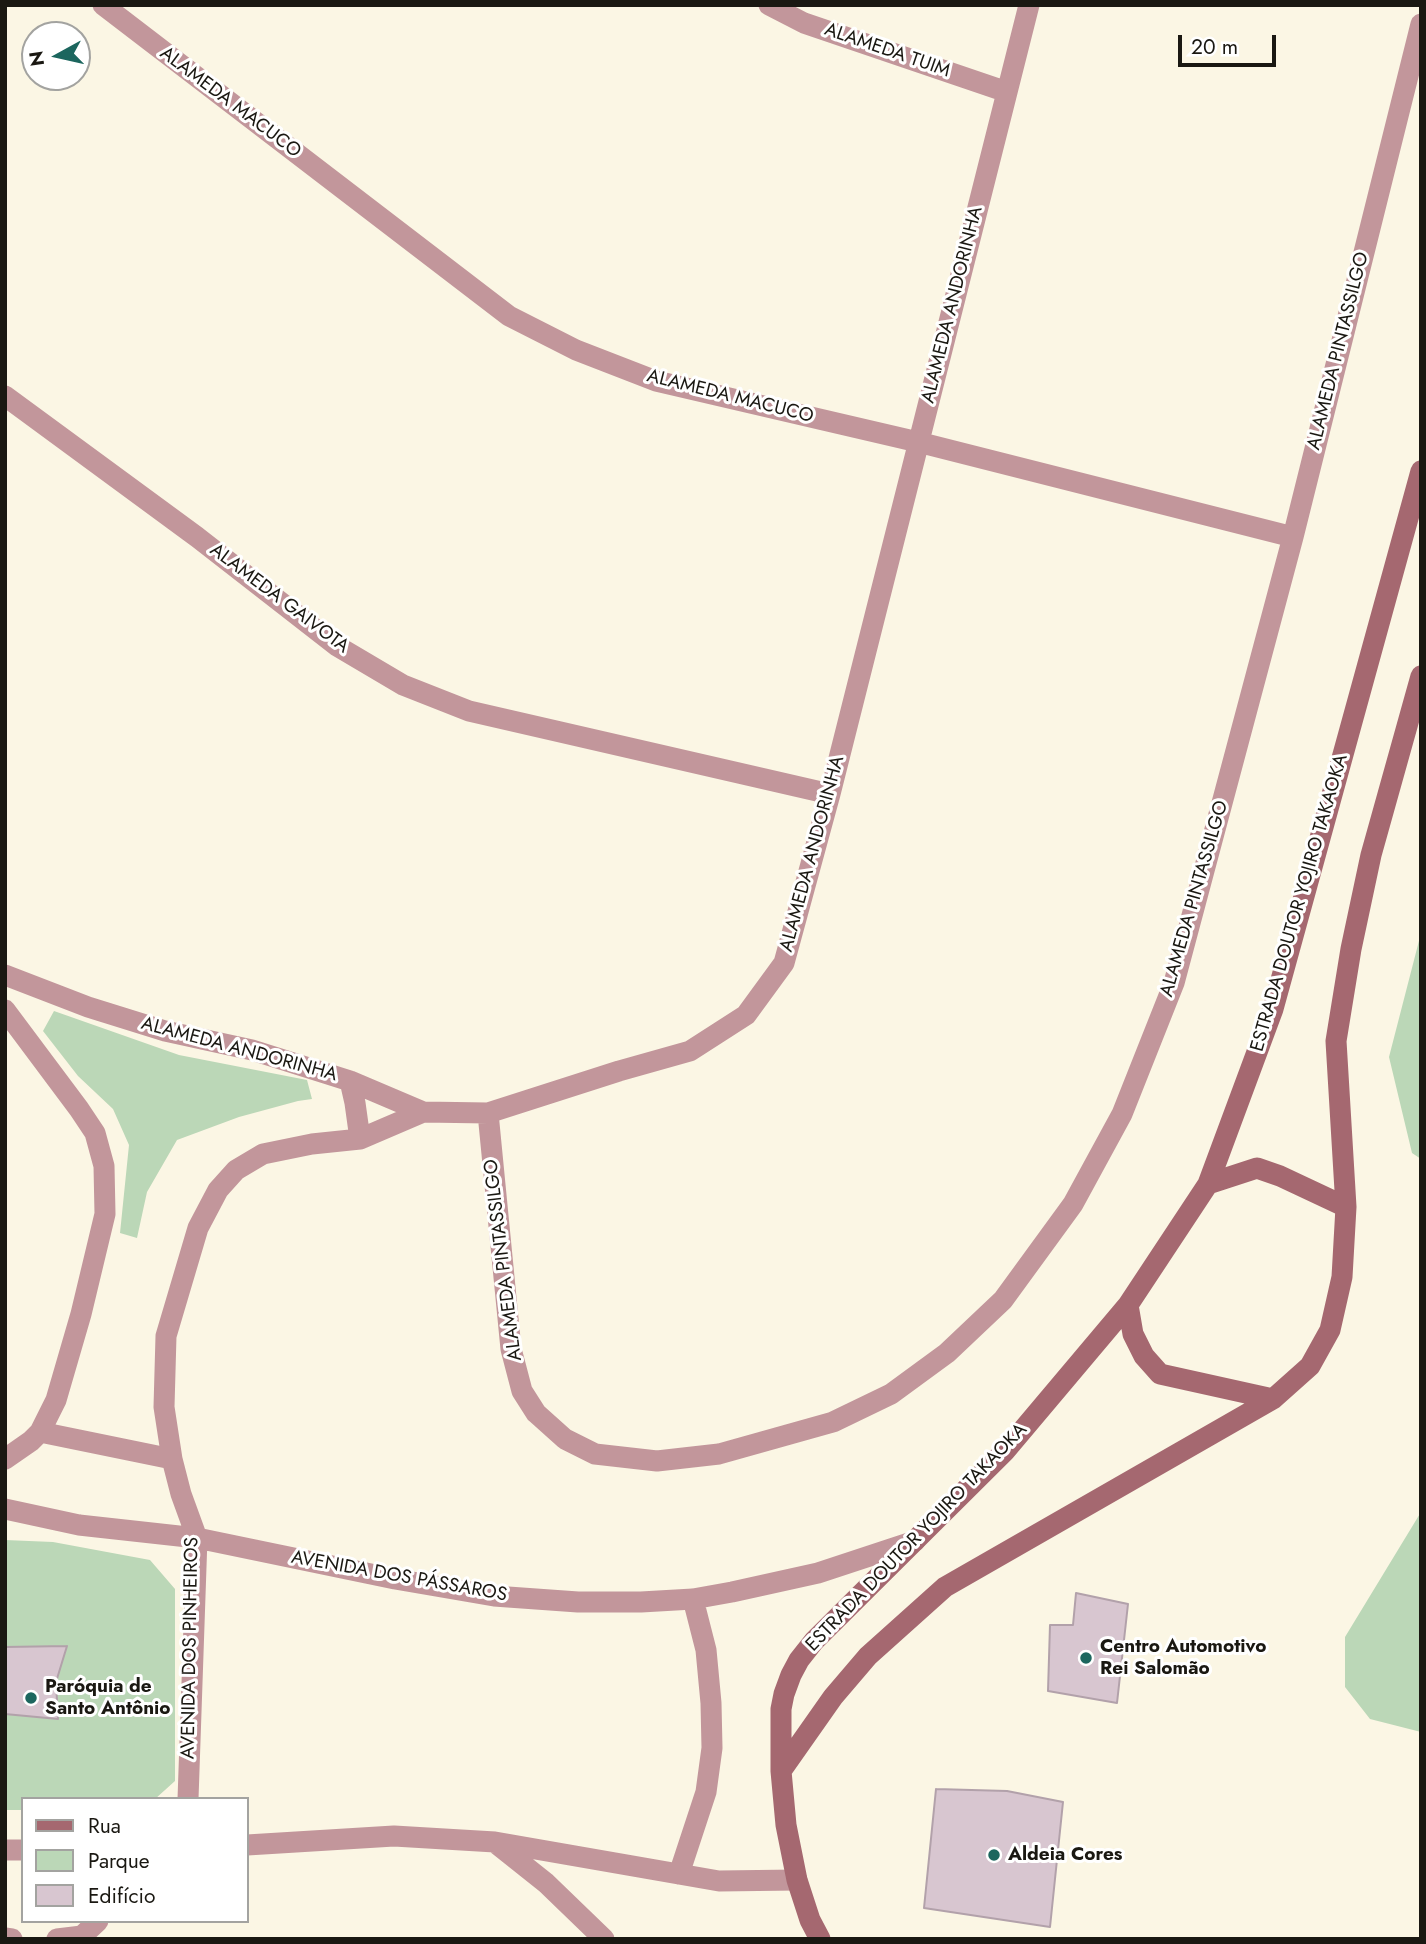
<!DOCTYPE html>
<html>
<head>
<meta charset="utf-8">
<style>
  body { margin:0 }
  #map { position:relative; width:1426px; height:1944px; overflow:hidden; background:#fbf6e4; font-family:Jost,sans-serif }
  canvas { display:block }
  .frame { position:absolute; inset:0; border:7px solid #1a1812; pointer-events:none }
  .legend { position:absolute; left:21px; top:1797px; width:228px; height:126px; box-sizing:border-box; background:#fff; border:2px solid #a3a3a0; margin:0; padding:9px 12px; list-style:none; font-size:21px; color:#1a1812 }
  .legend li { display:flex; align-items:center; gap:14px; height:35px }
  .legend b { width:35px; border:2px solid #a3a3a0 }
  .north { position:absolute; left:21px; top:21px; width:70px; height:70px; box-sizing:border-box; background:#fff; border:2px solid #a3a3a0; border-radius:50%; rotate:262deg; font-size:19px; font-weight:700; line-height:28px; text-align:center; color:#1a1812 }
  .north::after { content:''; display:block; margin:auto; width:24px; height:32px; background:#1c665e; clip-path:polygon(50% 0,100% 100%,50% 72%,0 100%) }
  .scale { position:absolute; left:1178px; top:35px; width:98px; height:32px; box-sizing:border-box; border:4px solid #1a1812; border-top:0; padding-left:9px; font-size:21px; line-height:24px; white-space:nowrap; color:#1a1812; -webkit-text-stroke:5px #fff; paint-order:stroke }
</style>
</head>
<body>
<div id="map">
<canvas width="1426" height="1944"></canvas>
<div class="frame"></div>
<ul class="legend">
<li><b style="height:9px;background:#a56870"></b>Rua</li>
<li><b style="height:19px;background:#bbd7b7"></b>Parque</li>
<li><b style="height:19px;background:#d8c6d0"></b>Edifício</li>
</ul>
<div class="north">N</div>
<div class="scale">20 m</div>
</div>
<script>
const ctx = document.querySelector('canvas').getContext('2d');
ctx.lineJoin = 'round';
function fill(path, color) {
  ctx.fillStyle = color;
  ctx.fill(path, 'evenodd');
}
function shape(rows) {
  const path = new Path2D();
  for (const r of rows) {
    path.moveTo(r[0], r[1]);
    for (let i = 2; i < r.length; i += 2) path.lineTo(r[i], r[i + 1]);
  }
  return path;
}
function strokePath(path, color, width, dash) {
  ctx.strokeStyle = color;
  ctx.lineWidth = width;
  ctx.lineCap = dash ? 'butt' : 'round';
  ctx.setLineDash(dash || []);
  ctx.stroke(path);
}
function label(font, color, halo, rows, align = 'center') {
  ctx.font = font + ' Jost,sans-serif';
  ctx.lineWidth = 6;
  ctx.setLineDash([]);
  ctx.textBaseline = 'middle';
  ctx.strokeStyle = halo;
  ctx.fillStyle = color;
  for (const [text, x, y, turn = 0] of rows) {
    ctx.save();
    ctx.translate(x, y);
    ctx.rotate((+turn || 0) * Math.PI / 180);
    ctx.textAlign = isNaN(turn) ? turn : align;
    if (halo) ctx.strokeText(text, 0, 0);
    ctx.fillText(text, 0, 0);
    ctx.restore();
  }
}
const green = shape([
  [1421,933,1421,1159,1412,1153,1389,1057],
  [54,1011,179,1055,307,1080,312,1099,298,1101,239,1117,177,1140,147,1192,137,1238,120,1233,129,1145,113,1109,78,1076,43,1031],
  [1421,1512,1421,1732,1370,1719,1345,1687,1345,1637],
  [5,1540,53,1542,150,1560,175,1589,175,1781,155,1799,23,1799,23,1810,5,1810]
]);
const building = shape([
  [1076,1593,1128,1604,1117,1703,1048,1691,1050,1625,1073,1625,1076,1593],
  [67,1646,56,1682,58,1719,5,1714,5,1647,67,1646],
  [936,1789,1007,1791,1063,1802,1050,1927,924,1908,936,1789]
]);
const street = shape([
  [103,5,509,316,576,350,656,381,918,442,1293,537],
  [769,5,804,23,1007,92],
  [5,396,197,537,337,646,403,685,469,711,830,794],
  [5,975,88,1007,165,1031,252,1050,350,1081,423,1112,488,1113,619,1071,690,1051,746,1015,784,963,830,794,1029,5],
  [5,1010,79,1109,95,1133,104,1166,105,1214,81,1314,56,1400,40,1432,31,1441,5,1459],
  [350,1081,355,1103,360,1139],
  [488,1113,511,1349,522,1391,536,1413,565,1439,595,1454,657,1461,719,1454,833,1422,891,1394,947,1353,1003,1300,1073,1204,1122,1114,1174,983,1293,537,1421,24],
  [40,1432,172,1459],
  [5,1509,79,1525,197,1538,395,1579,494,1596,578,1602,641,1602,693,1599,732,1592,818,1573,915,1541],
  [188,1799,197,1538,181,1494,172,1459,164,1407,166,1336,198,1228,218,1190,236,1170,263,1154,312,1144,360,1139,423,1112],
  [497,1844,546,1883,604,1939],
  [247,1845,394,1836,495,1842,719,1881,797,1880],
  [5,1850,23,1850],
  [679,1874,706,1792,712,1748,711,1703,706,1650,693,1599],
  [5,1938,12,1939],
  [57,1939,82,1936],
  [81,1939,82,1936,98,1921]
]);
const secondary = shape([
  [1208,1184,1257,1168,1280,1176,1346,1207],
  [1128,1305,1133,1334,1144,1356,1160,1374,1273,1399],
  [781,1771,833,1697,868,1656,945,1587,1273,1399,1310,1366,1330,1330,1342,1277,1346,1207,1336,1041,1351,949,1371,855,1421,676],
  [820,1939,810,1920,797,1880,786,1825,781,1771,781,1709,784,1694,791,1675,799,1660,814,1641,1005,1451,1128,1305,1208,1184,1273,1009,1421,471]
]);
const markers = [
  [1086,1658,7,"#1c665e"],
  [31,1698,7,"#1c665e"],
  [994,1855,7,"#1c665e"]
];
const streetNames = [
  ["ALAMEDA TUIM",887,51,19],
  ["ALAMEDA MACUCO",230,103,37],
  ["ALAMEDA ANDORINHA",953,305,-76],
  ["ALAMEDA PINTASSILGO",1339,351,-76],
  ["ALAMEDA MACUCO",730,397,14],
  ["ALAMEDA GAIVOTA",279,599,37],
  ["ALAMEDA ANDORINHA",813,854,-75],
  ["ALAMEDA PINTASSILGO",1195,899,-74],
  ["ESTRADA DOUTOR YOJIRO TAKAOKA",1300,903,-74],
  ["ALAMEDA ANDORINHA",239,1050,15],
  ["ALAMEDA PINTASSILGO",504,1260,-97],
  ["ESTRADA DOUTOR YOJIRO TAKAOKA",917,1538,-46],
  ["AVENIDA DOS PÁSSAROS",399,1577,10],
  ["AVENIDA DOS PINHEIROS",191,1648,-89]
];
const poiNames = [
  ["Centro Automotivo",1100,1647],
  ["Rei Salomão",1100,1669],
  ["Paróquia de",45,1687],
  ["Santo Antônio",45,1709],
  ["Aldeia Cores",1008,1855]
];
fill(green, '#bbd7b7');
fill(building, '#d8c6d0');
strokePath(building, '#b2a1aa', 2);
strokePath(street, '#c2969b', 21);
strokePath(secondary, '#a56870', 21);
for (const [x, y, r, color] of markers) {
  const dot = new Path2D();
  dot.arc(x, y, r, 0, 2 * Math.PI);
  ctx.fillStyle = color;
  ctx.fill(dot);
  strokePath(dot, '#fff', 2.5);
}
label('19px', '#1a1812', '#fff', streetNames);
label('bold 19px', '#1a1812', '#fff', poiNames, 'left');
</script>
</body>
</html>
